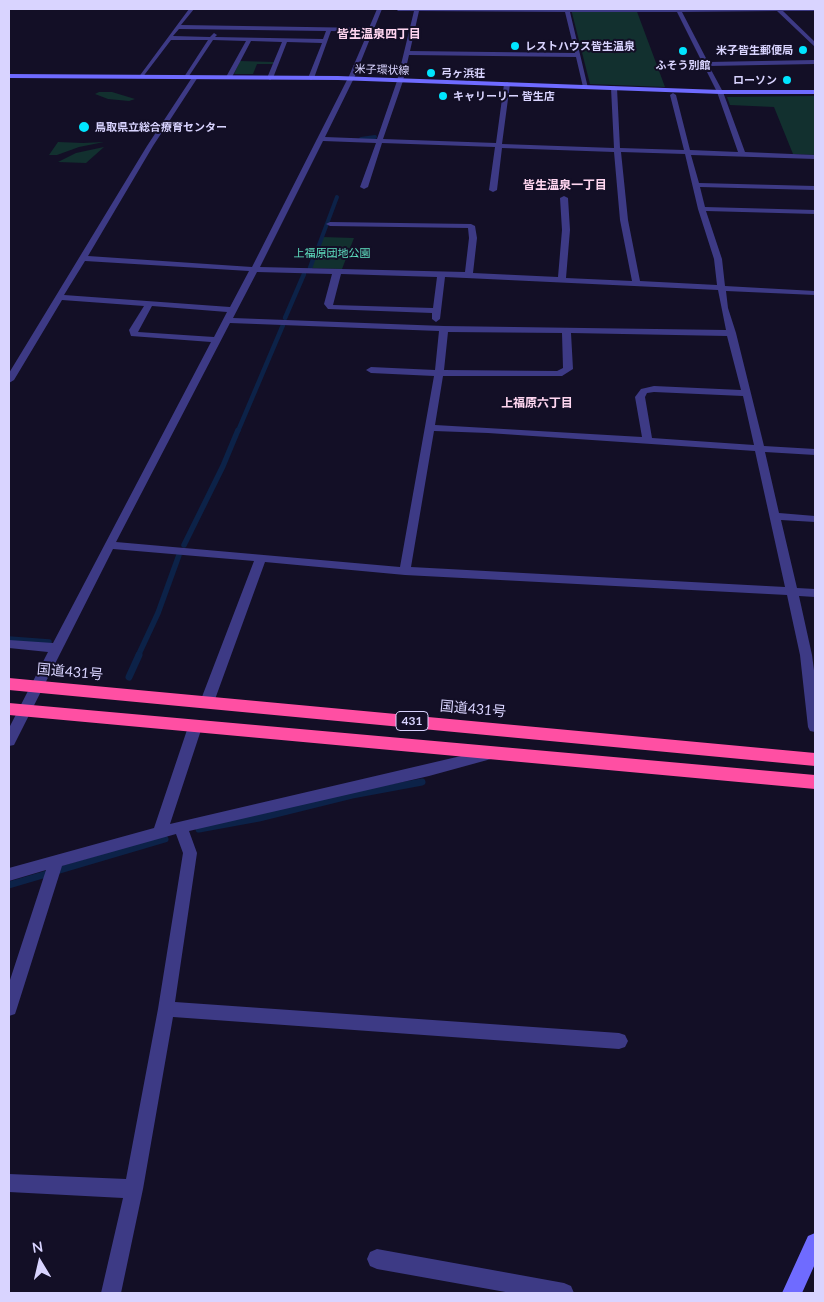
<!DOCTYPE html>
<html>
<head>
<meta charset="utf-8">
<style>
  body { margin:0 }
  #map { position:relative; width:824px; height:1302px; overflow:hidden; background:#130f26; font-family:Lato,sans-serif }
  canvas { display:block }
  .frame { position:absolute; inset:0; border:10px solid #d9d4ff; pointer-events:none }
  .north { position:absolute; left:15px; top:1237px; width:50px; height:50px; -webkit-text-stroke:4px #130f26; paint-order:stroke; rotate:351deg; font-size:14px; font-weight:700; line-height:20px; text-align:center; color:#d9d4ff }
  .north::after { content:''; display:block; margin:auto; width:18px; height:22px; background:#d9d4ff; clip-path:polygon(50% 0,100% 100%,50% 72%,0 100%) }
</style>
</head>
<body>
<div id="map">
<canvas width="824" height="1302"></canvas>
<div class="frame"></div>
<div class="north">N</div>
</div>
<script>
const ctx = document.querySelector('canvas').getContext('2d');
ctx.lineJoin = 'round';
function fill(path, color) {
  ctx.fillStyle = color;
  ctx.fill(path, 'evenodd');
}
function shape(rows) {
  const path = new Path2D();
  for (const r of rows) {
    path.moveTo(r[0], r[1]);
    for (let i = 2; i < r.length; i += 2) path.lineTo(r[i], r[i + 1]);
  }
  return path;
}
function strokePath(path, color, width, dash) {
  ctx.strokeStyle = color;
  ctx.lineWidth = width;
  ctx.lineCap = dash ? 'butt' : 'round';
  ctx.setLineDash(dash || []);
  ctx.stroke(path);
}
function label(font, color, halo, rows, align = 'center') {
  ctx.font = font + ' Lato,"Noto Sans JP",sans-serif';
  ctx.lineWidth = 4;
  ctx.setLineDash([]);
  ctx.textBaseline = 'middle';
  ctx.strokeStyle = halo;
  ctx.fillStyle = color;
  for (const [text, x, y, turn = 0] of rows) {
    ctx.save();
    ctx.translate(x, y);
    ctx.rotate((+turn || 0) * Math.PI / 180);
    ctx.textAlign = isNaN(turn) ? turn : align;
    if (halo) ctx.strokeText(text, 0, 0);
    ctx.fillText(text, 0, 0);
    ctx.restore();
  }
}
const green = shape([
  [571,9,636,9,665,87,590,84],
  [240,61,274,62,273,64,257,64,253,74,234,74],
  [99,92,112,92,135,99,129,101,108,99,95,94],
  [815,96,815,155,793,154,774,107,730,105,727,97],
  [58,142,83,143,104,142,79,147,57,155,49,155],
  [104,147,86,163,58,162,76,153],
  [322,237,354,238,342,269,311,268]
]);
const streamFar3 = shape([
  [361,139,375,137],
  [316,253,337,197]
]);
const streamFar2 = shape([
  [310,268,316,251],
  [285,318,304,274],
  [238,431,283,325]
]);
const streamFar1 = shape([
  [184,545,223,466,238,430],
  [9,639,49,642],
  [138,656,158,613,179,555]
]);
const stream = shape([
  [129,677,139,655],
  [199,829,259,818,352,795,422,782],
  [9,885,165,839]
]);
const street = shape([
  [189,9,194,9,181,25,369,28,377,9,382,9,355,76,325,137,377,139,397,81,414,11,398,11,396,9,815,9,815,11,783,11,815,42,815,47,777,11,682,12,708,62,815,60,815,64,709,66,723,92,745,152,815,155,815,159,691,155,699,183,815,186,815,190,700,187,705,207,815,210,815,214,706,211,722,259,725,286,815,291,815,295,726,291,728,308,736,333,764,446,815,449,815,455,765,452,779,513,815,516,815,522,781,520,797,588,815,589,815,597,799,596,812,655,815,678,815,732,810,731,808,727,800,655,787,595,405,575,265,562,214,702,212,705,207,707,202,705,200,702,254,561,113,549,16,741,14,745,9,746,9,728,48,652,9,648,9,640,53,643,211,342,131,336,129,330,144,306,62,300,14,380,9,383,9,373,147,146,193,76,198,77,153,146,88,256,252,267,349,76,368,32,331,31,314,78,311,80,308,78,322,43,287,42,273,78,270,80,267,78,282,42,251,41,232,77,229,79,226,77,246,41,213,40,187,79,184,77,208,40,171,40,142,78,138,78,189,9],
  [419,11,565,12,575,53,410,51,419,11],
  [570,12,677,12,717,92,738,152,690,150,676,95,673,93,670,95,684,150,620,148,617,88,614,86,611,88,614,148,502,144,510,84,507,82,504,84,496,143,383,139,403,81,409,55,576,57,583,87,588,88,570,12],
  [179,29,326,31,323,39,215,37,217,35,214,33,210,37,173,36,179,29],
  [323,141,376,143,360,187,364,189,368,187,382,143,495,147,489,190,493,192,497,190,502,148,614,152,620,220,632,281,566,278,570,230,568,198,564,196,560,198,562,230,558,277,473,273,477,238,475,226,471,224,330,222,326,224,330,226,468,228,469,238,465,272,260,267,323,141],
  [621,152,685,154,698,209,714,259,717,285,640,281,628,220,621,152],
  [85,261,249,271,230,307,64,295,85,261],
  [257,272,332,274,324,304,328,309,432,313,432,319,436,322,440,319,445,277,718,290,726,330,444,326,233,318,257,272],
  [341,274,437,277,433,308,333,305,341,274],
  [152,306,227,312,214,337,138,332,152,306],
  [230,323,439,331,435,370,371,367,366,370,371,373,434,376,400,567,116,542,230,323],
  [448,332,562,333,563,368,557,371,444,370,448,332],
  [571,333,727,336,741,390,654,386,641,389,635,397,642,437,435,425,443,376,562,376,573,369,571,333],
  [654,392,743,396,754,445,652,438,645,397,647,393,654,392],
  [434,431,488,433,755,451,785,587,411,567,434,431],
  [195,722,200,723,202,727,170,824,491,749,496,750,498,754,496,758,491,759,429,776,189,831,197,853,175,1002,619,1033,625,1035,628,1041,625,1047,619,1049,173,1017,143,1189,121,1293,101,1293,123,1198,9,1192,9,1174,126,1179,158,1009,183,853,176,834,62,866,17,1008,15,1014,9,1016,9,983,46,870,9,881,9,868,154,828,188,727,190,723,195,722],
  [377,1249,564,1283,571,1286,574,1293,511,1293,377,1269,370,1266,367,1259,370,1252,377,1249]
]);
const secondary = shape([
  [9,74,338,76,720,90,815,90,815,94,720,94,338,80,9,78,9,74],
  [815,1233,815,1264,802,1293,782,1293,808,1236,815,1233]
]);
const highway = shape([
  [9,678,815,753,815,766,9,690,9,678],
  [9,703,815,775,815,789,9,715,9,703]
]);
const markers = [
  [515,46,5,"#00e5ff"],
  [803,50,5,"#00e5ff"],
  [683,51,5,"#00e5ff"],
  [431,73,5,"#00e5ff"],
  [787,80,5,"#00e5ff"],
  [443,96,5,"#00e5ff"],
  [84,127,6,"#00e5ff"]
];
const farPoinames = [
  ["レストハウス皆生温泉",525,46],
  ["米子皆生郵便局",793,50,"right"],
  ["ふそう別館",683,65,"center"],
  ["弓ヶ浜荘",441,73],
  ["ローソン",777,80,"right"],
  ["キャリーリー 皆生店",453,96],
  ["鳥取県立総合療育センター",95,127]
];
const farStreetnames = [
  ["米子環状線",382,70,2]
];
const farParknames = [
  ["上福原団地公園",332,253]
];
const farNeighbourhoodnames = [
  ["皆生温泉四丁目",379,34],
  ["皆生温泉一丁目",565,185],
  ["上福原六丁目",537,403]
];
const shields = [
  [412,721,32]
];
const shieldNames = [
  ["431",412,721]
];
const streetNames = [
  ["国道431号",70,672,5],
  ["国道431号",473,709,5]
];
fill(green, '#12302f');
strokePath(streamFar3, '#0c2248', 4);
strokePath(streamFar2, '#0c2248', 4.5);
strokePath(streamFar1, '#0c2248', 5.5);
strokePath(stream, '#0c2248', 7);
fill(street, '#3d3a85');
fill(secondary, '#6f6bff');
fill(highway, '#ff4fa3');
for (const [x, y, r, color] of markers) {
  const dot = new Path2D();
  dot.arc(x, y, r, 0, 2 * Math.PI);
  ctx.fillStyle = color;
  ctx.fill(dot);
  strokePath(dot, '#130f26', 2);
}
label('bold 11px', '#d9d4ff', '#130f26', farPoinames, 'left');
label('11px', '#d9d4ff', '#130f26', farStreetnames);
label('11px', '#5fe0c0', '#130f26', farParknames);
label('bold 12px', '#ffd6f0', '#130f26', farNeighbourhoodnames);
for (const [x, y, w] of shields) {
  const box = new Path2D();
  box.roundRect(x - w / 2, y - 9.5, w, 19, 4);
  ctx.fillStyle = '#130f26';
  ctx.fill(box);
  strokePath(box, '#d9d4ff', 1);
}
label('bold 12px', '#d9d4ff', null, shieldNames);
label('14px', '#d9d4ff', '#130f26', streetNames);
</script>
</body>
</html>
